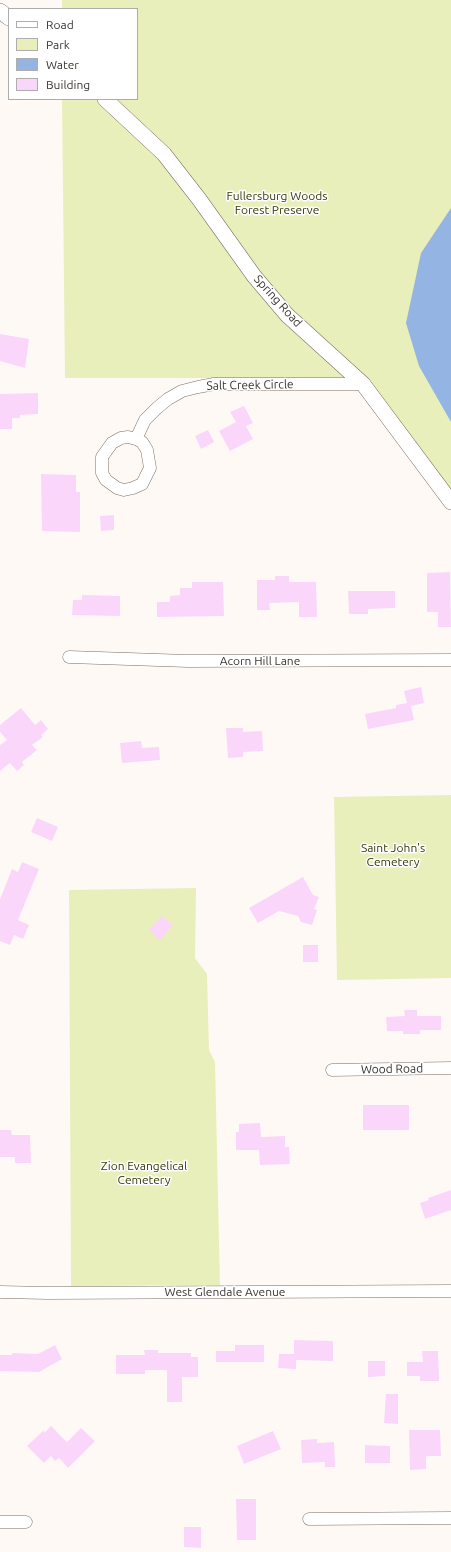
<!DOCTYPE html>
<html>
<head>
<meta charset="utf-8">
<style>
  body { margin:0 }
  #map { position:relative; width:451px; height:1552px; overflow:hidden; background:#fff9f5; font-family:Ubuntu,sans-serif }
  canvas { display:block }
  .legend { position:absolute; left:8px; top:8px; width:130px; height:92px; box-sizing:border-box; background:#fff; border:1px solid #afadac; margin:0; padding:5px 7px; list-style:none; font-size:12px; color:#38332f }
  .legend li { display:flex; align-items:center; gap:8px; height:20px }
  .legend b { width:20px; border:1px solid #afadac }
</style>
</head>
<body>
<div id="map">
<canvas width="451" height="1552"></canvas>
<ul class="legend">
<li><b style="height:5px;background:#fff"></b>Road</li>
<li><b style="height:11px;background:#e9efbb"></b>Park</li>
<li><b style="height:11px;background:#94b4e3"></b>Water</li>
<li><b style="height:11px;background:#fad7fa"></b>Building</li>
</ul>
</div>
<script>
const ctx = document.querySelector('canvas').getContext('2d');
ctx.lineJoin = 'round';
function fill(path, color) {
  ctx.fillStyle = color;
  ctx.fill(path, 'evenodd');
}
function shape(rows) {
  const path = new Path2D();
  for (const r of rows) {
    path.moveTo(r[0], r[1]);
    for (let i = 2; i < r.length; i += 2) path.lineTo(r[i], r[i + 1]);
  }
  return path;
}
function strokePath(path, color, width, dash) {
  ctx.strokeStyle = color;
  ctx.lineWidth = width;
  ctx.lineCap = dash ? 'butt' : 'round';
  ctx.setLineDash(dash || []);
  ctx.stroke(path);
}
function label(font, color, halo, rows, align = 'center') {
  ctx.font = font + ' Ubuntu,sans-serif';
  ctx.lineWidth = 3;
  ctx.setLineDash([]);
  ctx.textBaseline = 'middle';
  ctx.strokeStyle = halo;
  ctx.fillStyle = color;
  for (const [text, x, y, turn = 0] of rows) {
    ctx.save();
    ctx.translate(x, y);
    ctx.rotate((+turn || 0) * Math.PI / 180);
    ctx.textAlign = isNaN(turn) ? turn : align;
    if (halo) ctx.strokeText(text, 0, 0);
    ctx.fillText(text, 0, 0);
    ctx.restore();
  }
}
const green = shape([
  [62,0,451,0,451,497,366,378,65,378,62,99,137,99,137,9,62,9],
  [451,795,451,978,337,980,334,797],
  [196,888,195,958,207,974,209,1050,215,1062,220,1285,71,1286,69,890]
]);
const water = shape([
  [451,208,451,422,419,366,406,323,421,253]
]);
const building = shape([
  [0,334,29,339,25,368,0,361],
  [38,393,38,414,20,415,20,418,12,418,12,429,0,429,0,394],
  [244,406,253,423,246,426,253,439,230,451,219,431,236,422,230,412],
  [208,430,214,442,201,449,195,436],
  [41,474,76,475,76,492,80,492,80,532,42,531],
  [114,515,114,530,101,531,100,516],
  [450,572,451,627,438,627,438,612,427,612,427,573],
  [275,576,289,576,289,582,316,582,317,617,299,617,299,602,269,603,270,610,257,610,257,580,275,580],
  [192,582,223,582,224,616,157,617,157,602,170,602,170,596,180,595,180,588,192,588],
  [348,591,395,591,395,608,368,609,368,614,349,614],
  [82,595,120,596,120,616,72,615,73,600,82,600],
  [421,687,424,703,411,706,414,720,368,729,365,714,396,708,396,705,407,703,404,691],
  [21,708,35,725,41,720,48,729,41,735,43,737,32,745,37,750,22,762,24,765,17,771,10,763,0,771,0,745,7,740,0,732,0,725],
  [226,728,243,728,243,732,262,731,263,751,243,752,243,757,228,758],
  [141,741,142,748,159,747,160,760,122,763,120,743],
  [37,818,58,827,52,841,31,832],
  [22,862,39,869,18,920,29,925,23,939,14,935,10,945,0,941,0,899,12,869,18,872],
  [303,877,313,895,319,897,314,909,317,910,312,925,301,922,298,916,279,911,258,923,249,908],
  [162,916,173,925,160,940,149,930],
  [303,945,318,945,318,962,303,962],
  [404,1010,417,1010,417,1016,441,1016,441,1030,420,1030,420,1034,403,1034,403,1031,387,1031,386,1017,405,1016],
  [363,1105,409,1105,409,1130,363,1130],
  [260,1123,261,1137,285,1136,285,1147,289,1147,290,1164,260,1165,259,1150,236,1150,236,1132,239,1132,239,1124],
  [0,1130,11,1130,12,1135,30,1135,31,1163,15,1163,15,1157,0,1157],
  [451,1190,451,1210,425,1219,420,1203,429,1200,428,1198],
  [294,1340,333,1341,333,1361,296,1360,296,1369,278,1368,279,1354,294,1354],
  [55,1345,62,1359,39,1372,0,1371,0,1355,12,1355,12,1353,38,1354],
  [235,1345,264,1345,264,1362,216,1362,216,1351,235,1351],
  [144,1350,158,1350,158,1353,191,1353,191,1357,198,1357,198,1377,182,1377,182,1402,167,1402,167,1370,145,1370,145,1374,116,1374,116,1355,145,1355],
  [422,1351,438,1351,439,1381,420,1381,420,1376,407,1376,407,1362,423,1362],
  [368,1361,385,1361,385,1376,368,1377],
  [386,1394,398,1394,398,1424,384,1423],
  [51,1426,67,1442,81,1428,95,1441,68,1468,59,1458,55,1461,51,1456,44,1463,27,1446,44,1430,44,1433],
  [409,1430,440,1430,441,1456,426,1456,426,1469,410,1470],
  [273,1431,281,1449,244,1464,237,1446],
  [317,1439,317,1443,334,1442,335,1467,325,1467,325,1462,302,1463,301,1440],
  [365,1445,390,1446,390,1463,365,1463],
  [236,1499,256,1499,256,1540,237,1540],
  [184,1527,201,1527,201,1548,184,1547]
]);
const minor = shape([
  [128,437,136,439,142,442,147,450,150,468,142,484,133,488,124,490,117,488,106,480,102,473,102,457,112,443,121,438,128,437],
  [136,439,145,420,157,408,168,399,182,391,198,387,214,384,363,384],
  [69,657,188,661,451,660],
  [332,1070,451,1068],
  [0,1292,48,1293,451,1291],
  [309,1519,451,1518],
  [0,1522,26,1522]
]);
const tertiary = shape([
  [0,11,9,18],
  [105,99,164,154,199,199,254,276,287,315,363,384,451,502]
]);
const parkNames = [
  ["Fullersburg Woods",277,196],
  ["Forest Preserve",277,210],
  ["Saint John's",393,848],
  ["Cemetery",393,862],
  ["Zion Evangelical",144,1166],
  ["Cemetery",144,1180]
];
const streetNames = [
  ["Spring Road",278,301,48],
  ["Salt Creek Circle",250,385,-1],
  ["Acorn Hill Lane",260,661],
  ["Wood Road",392,1069,-1],
  ["West Glendale Avenue",225,1292]
];
fill(green, '#e9efbb');
fill(water, '#94b4e3');
fill(building, '#fad7fa');
strokePath(minor, '#7c6f67', 13);
strokePath(tertiary, '#7c6f67', 16);
strokePath(minor, '#fff', 12);
strokePath(tertiary, '#fff', 15);
label('12px', '#34380b', '#fff', parkNames);
label('12px', '#38332f', '#fff', streetNames);
</script>
</body>
</html>
